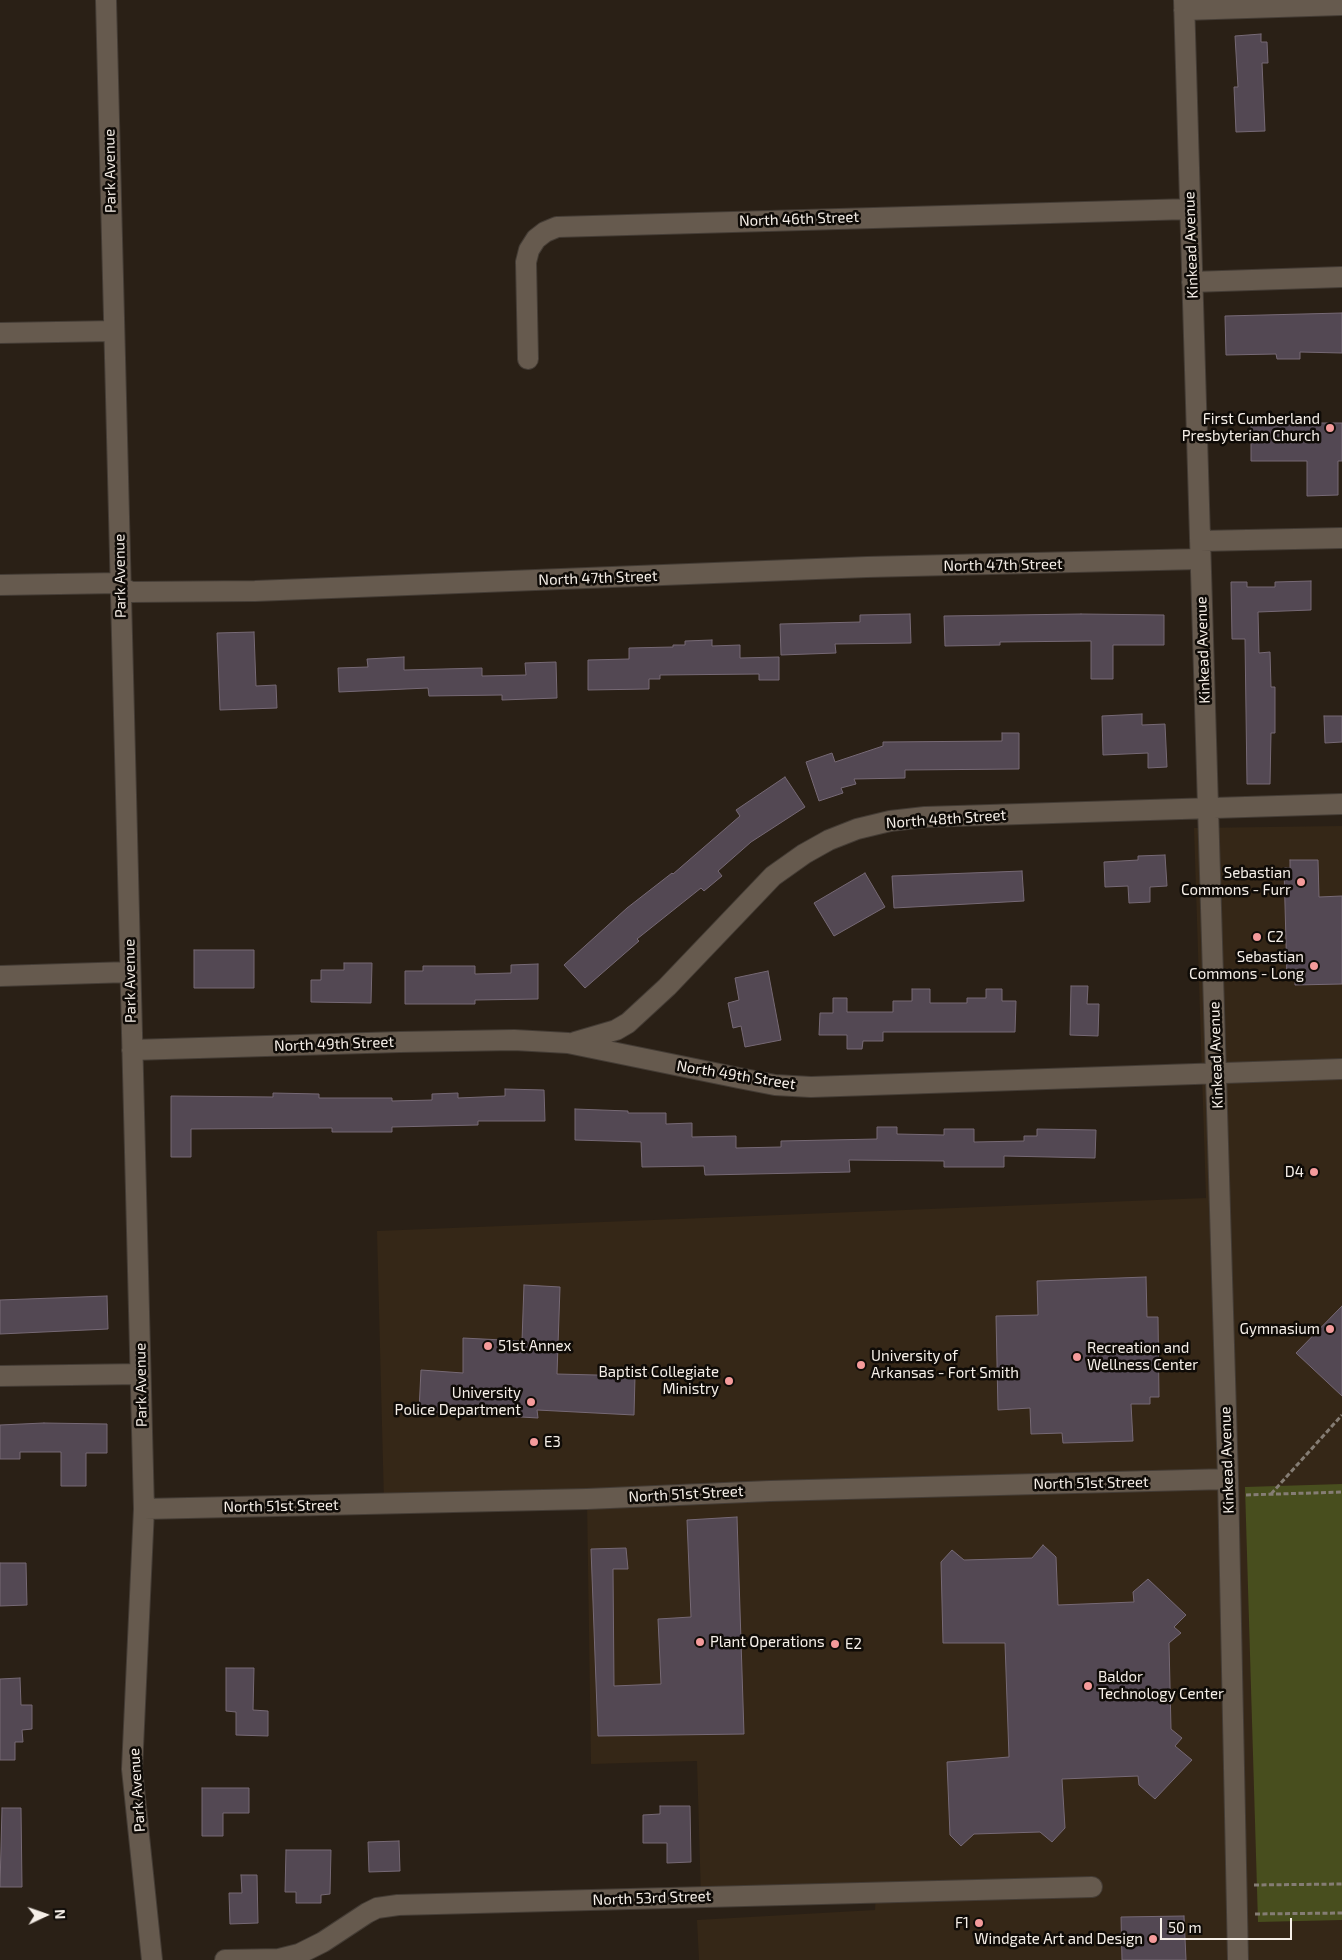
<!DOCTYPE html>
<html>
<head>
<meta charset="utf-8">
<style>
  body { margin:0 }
  #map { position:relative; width:1342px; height:1960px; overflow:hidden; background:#2a2016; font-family:"Exo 2",sans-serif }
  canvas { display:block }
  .north { position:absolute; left:20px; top:1890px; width:50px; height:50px; -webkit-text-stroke:4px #0f0b07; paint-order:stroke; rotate:87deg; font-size:14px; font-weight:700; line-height:20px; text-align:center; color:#f6efe8 }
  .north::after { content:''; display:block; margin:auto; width:18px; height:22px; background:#f6efe8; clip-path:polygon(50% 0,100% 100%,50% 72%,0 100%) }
  .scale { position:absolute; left:1160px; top:1918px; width:132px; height:22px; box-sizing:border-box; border:2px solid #f6efe8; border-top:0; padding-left:6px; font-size:15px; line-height:18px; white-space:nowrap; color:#f6efe8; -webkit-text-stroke:4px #0f0b07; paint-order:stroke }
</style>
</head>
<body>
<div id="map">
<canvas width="1342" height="1960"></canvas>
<div class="north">N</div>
<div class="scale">50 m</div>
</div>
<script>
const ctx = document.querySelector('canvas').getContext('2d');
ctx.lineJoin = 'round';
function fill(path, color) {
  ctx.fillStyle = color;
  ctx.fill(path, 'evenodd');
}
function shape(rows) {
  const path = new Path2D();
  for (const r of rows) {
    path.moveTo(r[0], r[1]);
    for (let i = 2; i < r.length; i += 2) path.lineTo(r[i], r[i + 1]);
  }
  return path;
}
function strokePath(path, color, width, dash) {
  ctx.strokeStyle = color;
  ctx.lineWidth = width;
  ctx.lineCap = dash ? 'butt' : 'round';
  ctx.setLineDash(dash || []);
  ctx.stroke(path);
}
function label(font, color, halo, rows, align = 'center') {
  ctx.font = font + ' "Exo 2",sans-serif';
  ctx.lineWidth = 5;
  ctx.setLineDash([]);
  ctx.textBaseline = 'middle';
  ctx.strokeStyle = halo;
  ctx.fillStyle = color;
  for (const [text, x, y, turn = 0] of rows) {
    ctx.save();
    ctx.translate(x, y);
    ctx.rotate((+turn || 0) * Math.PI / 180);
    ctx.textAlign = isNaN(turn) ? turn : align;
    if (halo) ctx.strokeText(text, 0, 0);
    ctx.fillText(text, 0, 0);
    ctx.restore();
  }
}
const built = shape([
  [1342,826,1342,1960,699,1960,697,1920,875,1910,876,1893,701,1897,697,1761,591,1764,587,1499,384,1503,377,1231,1206,1198,1194,828]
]);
const green = shape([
  [1342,1484,1342,1920,1258,1922,1245,1487]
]);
const building = shape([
  [1261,34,1261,42,1267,42,1268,63,1262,63,1265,131,1236,132,1234,87,1238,87,1235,36,1261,34],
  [1342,313,1342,353,1300,352,1300,359,1277,359,1276,354,1226,355,1225,316,1342,313],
  [1251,423,1342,423,1342,461,1338,461,1338,495,1307,496,1307,461,1251,461,1251,423],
  [1311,581,1311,610,1258,612,1259,653,1270,652,1271,687,1275,687,1275,733,1271,733,1270,784,1247,784,1245,639,1232,639,1231,582,1247,582,1247,587,1275,587,1275,582,1311,581],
  [910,614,911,643,835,644,836,653,781,655,780,624,860,622,860,615,910,614],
  [1081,614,1164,615,1164,645,1113,645,1113,679,1091,679,1091,641,1000,642,1000,645,945,646,944,616,1081,614],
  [254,632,256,686,276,685,277,708,220,710,217,633,254,632],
  [712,640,712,646,740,645,740,658,779,657,779,680,759,680,759,674,660,675,660,679,649,679,649,689,588,690,588,660,629,659,629,648,673,647,673,645,685,645,685,641,712,640],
  [404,657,404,670,482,668,482,676,526,675,525,663,556,662,557,698,502,700,502,695,429,696,428,688,339,692,338,668,368,667,367,659,404,657],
  [1142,714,1142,725,1165,724,1167,767,1148,768,1148,753,1103,755,1102,716,1142,714],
  [1324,716,1342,716,1342,742,1325,743,1324,716],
  [1002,733,1019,733,1019,769,905,770,905,778,854,779,856,784,841,788,843,793,819,801,806,762,832,753,835,762,883,746,883,742,1002,741,1002,733],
  [785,777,805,807,751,842,718,871,722,876,704,891,701,888,637,939,639,941,585,988,564,965,627,908,672,873,673,874,740,816,736,810,785,777],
  [1165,855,1167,886,1150,887,1150,902,1129,903,1128,886,1105,887,1104,862,1138,860,1138,856,1165,855],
  [1290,860,1318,860,1319,897,1342,896,1342,984,1295,985,1295,979,1287,979,1284,868,1290,868,1290,860],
  [1022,871,1024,901,894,908,892,876,1022,871],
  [865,873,885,907,834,936,814,903,865,873],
  [194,950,254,950,254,988,194,988,194,950],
  [344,963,372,963,371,1003,311,1002,311,980,321,980,321,970,344,970,344,963],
  [538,964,538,999,475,1000,475,1004,405,1004,405,971,423,971,423,966,475,966,475,974,511,973,511,965,538,964],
  [768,971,781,1040,745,1047,741,1026,733,1028,728,1003,739,1000,735,978,768,971],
  [1071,986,1088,986,1087,1004,1099,1004,1098,1036,1070,1035,1071,986],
  [912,989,930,989,930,1003,967,1003,967,998,986,998,986,989,1002,989,1002,1001,1016,1001,1015,1032,883,1032,883,1041,863,1041,862,1049,847,1049,847,1035,819,1035,820,1013,833,1013,833,998,847,998,847,1012,893,1012,893,1001,912,1001,912,989],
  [505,1089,544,1090,545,1121,478,1121,478,1125,392,1127,392,1132,332,1132,332,1128,191,1129,191,1157,171,1157,171,1096,273,1097,273,1093,319,1094,319,1098,392,1098,392,1101,432,1100,432,1094,458,1093,458,1098,505,1096,505,1089],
  [575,1109,628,1111,628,1113,666,1113,666,1124,692,1123,692,1137,736,1136,736,1148,781,1147,781,1141,877,1139,877,1127,897,1127,897,1134,944,1135,944,1129,974,1129,974,1142,1024,1141,1024,1136,1037,1136,1037,1129,1096,1130,1095,1158,1004,1156,1004,1167,944,1167,944,1161,849,1160,850,1172,705,1175,704,1166,642,1167,641,1142,575,1140,575,1109],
  [1146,1277,1147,1317,1158,1317,1159,1397,1150,1397,1150,1404,1131,1404,1133,1441,1063,1443,1062,1433,1031,1434,1030,1408,998,1410,996,1316,1038,1315,1037,1281,1146,1277],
  [524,1285,560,1287,557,1374,635,1376,634,1415,537,1410,538,1418,419,1411,421,1370,463,1373,463,1338,522,1341,524,1285],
  [107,1296,108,1329,0,1334,0,1300,107,1296],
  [1342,1306,1342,1396,1296,1353,1342,1306],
  [44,1423,107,1424,107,1453,86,1453,86,1486,61,1486,61,1452,20,1452,20,1459,0,1459,0,1425,44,1423],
  [737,1517,744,1734,598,1736,591,1549,626,1548,628,1569,613,1569,614,1686,661,1684,658,1619,691,1617,687,1520,737,1517],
  [1043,1545,1056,1557,1058,1605,1134,1602,1133,1592,1148,1579,1186,1615,1174,1627,1181,1633,1169,1643,1171,1729,1182,1738,1175,1746,1192,1760,1155,1799,1139,1785,1138,1776,1062,1779,1065,1828,1052,1842,1040,1832,974,1834,961,1846,950,1835,947,1762,1009,1757,1005,1643,943,1643,941,1562,952,1550,964,1560,1032,1558,1043,1545],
  [0,1563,26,1563,27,1605,0,1606,0,1563],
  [226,1668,254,1668,253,1710,268,1711,268,1736,236,1735,236,1712,226,1711,226,1668],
  [20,1678,21,1705,32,1705,32,1729,22,1730,23,1742,15,1742,15,1760,0,1760,0,1679,20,1678],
  [202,1788,249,1788,249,1813,223,1813,223,1836,202,1836,202,1788],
  [660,1806,690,1806,691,1862,667,1863,667,1843,643,1843,643,1815,660,1814,660,1806],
  [2,1808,21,1808,22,1887,0,1887,2,1808],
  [399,1841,400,1871,369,1872,368,1842,399,1841],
  [286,1850,331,1850,330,1894,321,1895,321,1903,296,1903,296,1892,285,1892,286,1850],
  [241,1875,257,1875,258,1923,230,1924,229,1893,242,1893,241,1875],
  [1184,1916,1186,1960,1122,1960,1121,1917,1184,1916]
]);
const path = shape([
  [1271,1494,1342,1415],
  [1246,1495,1342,1492],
  [1254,1885,1342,1884],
  [1255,1914,1342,1913]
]);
const minor = shape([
  [106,0,144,1509,132,1769,152,1960],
  [1184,0,1228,1479,1238,1960],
  [1184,10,1342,5],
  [1192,282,1342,277],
  [0,333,114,331],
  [528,359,526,262,529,250,536,239,545,232,557,227,1190,209],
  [1200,541,1342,538],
  [0,585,119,583,121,587,131,592,255,591,867,567,1200,559],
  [0,976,130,972],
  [575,1042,616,1030,628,1023,667,987,773,876,804,854,829,840,857,829,890,821,925,817,1342,804],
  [132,1050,400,1042,514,1040,568,1043,739,1078,775,1085,811,1087,1342,1069],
  [0,1376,140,1374],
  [144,1509,587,1499,770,1491,1228,1479],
  [225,1960,279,1959,299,1954,323,1942,367,1913,377,1908,398,1905,1092,1887]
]);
const markers = [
  [1330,428,5,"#f59b9b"],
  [1301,882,5,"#f59b9b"],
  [1257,937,5,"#f59b9b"],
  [1314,966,5,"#f59b9b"],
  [1314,1172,5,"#f59b9b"],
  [1330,1329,5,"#f59b9b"],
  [488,1346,5,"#f59b9b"],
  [1077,1357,5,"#f59b9b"],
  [861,1365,5,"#f59b9b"],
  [729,1381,5,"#f59b9b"],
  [531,1402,5,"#f59b9b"],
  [534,1442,5,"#f59b9b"],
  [700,1642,5,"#f59b9b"],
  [835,1644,5,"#f59b9b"],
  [1088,1686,5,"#f59b9b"],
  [979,1923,5,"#f59b9b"],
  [1153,1939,5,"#f59b9b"]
];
const streetNames = [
  ["Park Avenue",110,171,-91],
  ["North 46th Street",799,219,-2],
  ["Kinkead Avenue",1191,245,-92],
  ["North 47th Street",1003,565,-1],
  ["Park Avenue",120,576,-91],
  ["North 47th Street",598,578,-2],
  ["Kinkead Avenue",1203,650,-92],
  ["North 48th Street",946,819,-4],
  ["Park Avenue",130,981,-91],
  ["North 49th Street",334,1044,-2],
  ["Kinkead Avenue",1216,1055,-92],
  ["North 49th Street",736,1075,9],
  ["Park Avenue",141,1385,-91],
  ["Kinkead Avenue",1227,1460,-92],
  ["North 51st Street",1091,1483,-1],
  ["North 51st Street",686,1494,-3],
  ["North 51st Street",281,1506,-1],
  ["Park Avenue",137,1790,-94],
  ["North 53rd Street",652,1898,-2]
];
const poiNames = [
  ["First Cumberland",1320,419],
  ["Presbyterian Church",1320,436],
  ["Sebastian",1291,873],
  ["Commons - Furr",1291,890],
  ["C2",1267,937,"left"],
  ["Sebastian",1304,957],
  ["Commons - Long",1304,974],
  ["D4",1304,1172],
  ["Gymnasium",1320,1329],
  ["51st Annex",498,1346,"left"],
  ["Recreation and",1087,1348,"left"],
  ["Wellness Center",1087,1365,"left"],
  ["University of",871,1356,"left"],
  ["Arkansas - Fort Smith",871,1373,"left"],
  ["Baptist Collegiate",719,1372],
  ["Ministry",719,1389],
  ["University",521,1393],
  ["Police Department",521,1410],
  ["E3",544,1442,"left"],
  ["Plant Operations",710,1642,"left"],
  ["E2",845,1644,"left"],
  ["Baldor",1098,1677,"left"],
  ["Technology Center",1098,1694,"left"],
  ["F1",969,1923],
  ["Windgate Art and Design",1143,1939]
];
fill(built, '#352717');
fill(green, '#484e1e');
fill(building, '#534853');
strokePath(building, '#766975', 1);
strokePath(minor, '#443c35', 22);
strokePath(path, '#857d74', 3, [5, 2.5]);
strokePath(minor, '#665a4e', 20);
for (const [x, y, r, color] of markers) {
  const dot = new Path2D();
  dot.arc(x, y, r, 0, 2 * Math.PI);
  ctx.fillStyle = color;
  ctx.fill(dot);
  strokePath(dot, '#0f0b07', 2);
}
label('15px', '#f6efe8', '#0f0b07', streetNames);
label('15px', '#f6efe8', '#0f0b07', poiNames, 'right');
</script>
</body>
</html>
